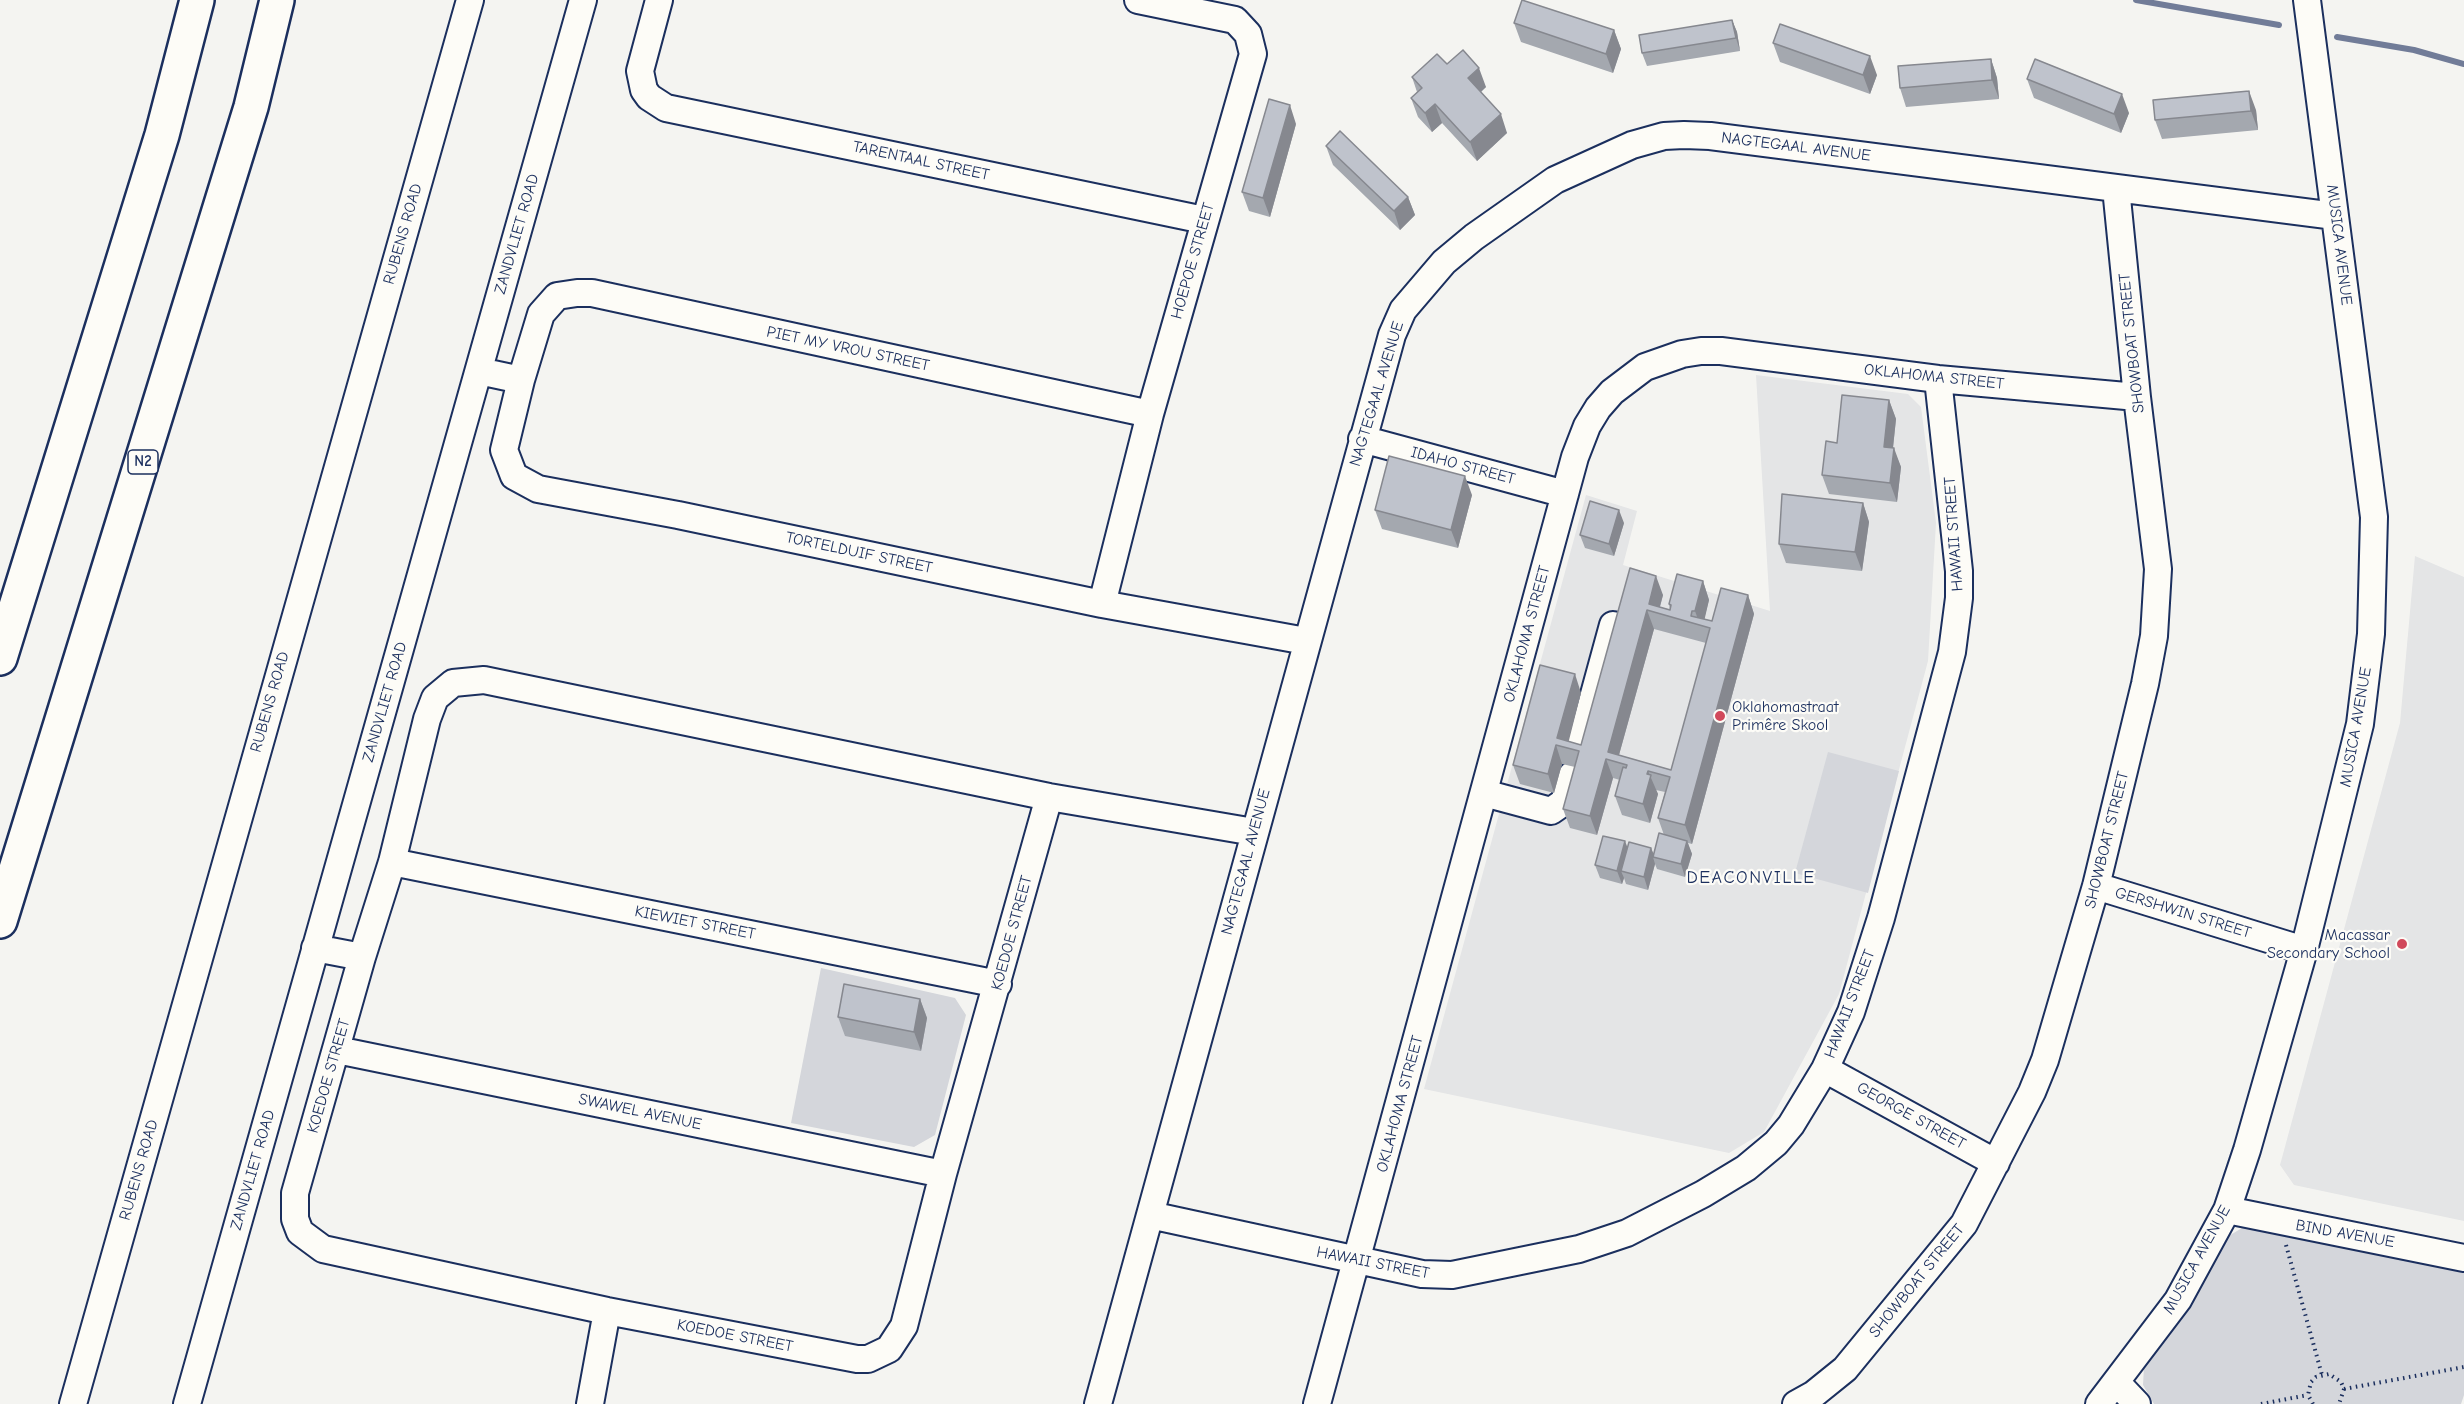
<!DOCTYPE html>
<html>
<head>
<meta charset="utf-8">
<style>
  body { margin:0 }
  canvas { display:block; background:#f4f4f1 }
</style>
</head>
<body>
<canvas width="2464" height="1404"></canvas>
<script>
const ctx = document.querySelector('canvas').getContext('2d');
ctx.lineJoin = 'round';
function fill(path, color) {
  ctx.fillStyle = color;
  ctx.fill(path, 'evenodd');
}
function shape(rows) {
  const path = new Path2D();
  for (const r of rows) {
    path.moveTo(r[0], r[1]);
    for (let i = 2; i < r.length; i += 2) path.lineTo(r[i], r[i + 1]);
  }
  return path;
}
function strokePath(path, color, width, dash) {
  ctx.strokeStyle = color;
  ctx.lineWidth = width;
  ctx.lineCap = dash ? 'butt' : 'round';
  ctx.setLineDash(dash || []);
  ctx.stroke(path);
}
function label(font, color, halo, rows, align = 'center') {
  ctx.font = font + ' "Comic Neue",sans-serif';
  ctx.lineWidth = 4.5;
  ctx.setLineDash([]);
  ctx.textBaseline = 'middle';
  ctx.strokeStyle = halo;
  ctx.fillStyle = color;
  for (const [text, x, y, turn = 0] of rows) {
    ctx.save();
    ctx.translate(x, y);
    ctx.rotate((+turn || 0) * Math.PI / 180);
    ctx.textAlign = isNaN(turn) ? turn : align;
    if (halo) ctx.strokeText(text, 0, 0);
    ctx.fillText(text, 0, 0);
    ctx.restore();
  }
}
const built = shape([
  [1756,375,1908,394,1921,407,1936,523,1928,661,1839,994,1764,1132,1729,1153,1424,1089,1586,495,1637,511,1623,565,1770,611],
  [2415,556,2464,577,2464,1221,2294,1185,2280,1165,2400,723]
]);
const green = shape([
  [1828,752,1899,771,1868,893,1795,873],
  [821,968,955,998,966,1015,935,1135,914,1147,791,1123],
  [2242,1228,2254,1228,2464,1273,2464,1395,2461,1404,2154,1404,2143,1385,2144,1367,2227,1237]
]);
const stream = shape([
  [2136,0,2279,25],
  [2337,37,2414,50,2464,64]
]);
const path = shape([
  [2286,1245,2322,1375],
  [2344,1389,2464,1367],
  [2261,1404,2308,1395],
  [2313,1404,2308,1395,2311,1382,2316,1377,2329,1374,2341,1382,2344,1389,2339,1404]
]);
const minor = shape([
  [659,0,640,71,644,90,649,97,666,108,1204,220],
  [479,371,521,380],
  [1150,414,592,293,577,293,557,296,541,314,521,380,504,450,514,476,538,489,678,515,1102,604,1306,641],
  [1362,439,1565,494],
  [1102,604,1150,414,1253,54,1248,34,1235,20,1138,0],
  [1578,753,1613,625],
  [1484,793,1551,811,1564,802,1572,775],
  [1049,797,943,1174,904,1326,889,1349,868,1359,857,1359,607,1311,323,1249,300,1232,295,1219,295,1193,362,957,392,862,427,719,435,698,453,683,484,680,1049,797,1254,832],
  [392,862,998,984],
  [2096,886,2304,950],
  [315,948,362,957],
  [337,1050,943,1174],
  [1825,1069,1996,1163],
  [2227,1210,2464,1258],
  [1150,1215,1422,1274,1452,1275,1579,1249,1627,1233,1703,1194,1746,1168,1776,1143,1791,1125,1825,1069,1851,1012,1881,918,1952,652,1959,598,1959,571,1938,379],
  [2117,1383,2137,1404],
  [73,1404,470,0],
  [187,1404,583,0],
  [590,1404,607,1311],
  [1098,1404,1392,335,1403,310,1444,262,1474,237,1555,180,1632,145,1664,136,1684,135,1710,136,2335,216],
  [1317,1404,1575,457,1587,426,1598,408,1612,392,1645,367,1682,354,1701,351,1721,351,1938,379,2137,397],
  [1796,1404,1814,1394,1845,1369,1964,1224,2032,1092,2045,1060,2096,886,2145,684,2154,636,2158,569,2137,397,2116,188],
  [2099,1404,2178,1300,2227,1210,2247,1150,2304,950,2360,724,2371,634,2374,517,2307,0]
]);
const highway = shape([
  [0,658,162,135,197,0],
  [0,921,251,107,277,0]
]);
const wall = shape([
  [1732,20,1737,32,1740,51,1647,66,1642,53],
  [1514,23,1614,30,1621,49,1613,73,1521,42],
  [1773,43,1877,75,1870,94,1780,62],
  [1991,59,1997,78,1999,99,1906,107,1900,88],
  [1447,64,1486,87,1481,92,1507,133,1477,161,1442,123,1432,132,1418,117,1411,98,1417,92,1412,77],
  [2027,79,2129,113,2121,133,2034,98],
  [2256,110,2258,130,2162,139,2155,120],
  [1296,124,1270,217,1249,211,1242,192],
  [1326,146,1408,197,1415,215,1400,230,1333,165],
  [1889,400,1896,419,1893,448,1901,467,1897,502,1829,494,1822,475,1837,443],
  [1472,495,1458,548,1382,529,1375,510],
  [1863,503,1869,522,1862,571,1786,563,1779,544],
  [1624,523,1614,556,1585,548,1580,535],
  [1630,568,1663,595,1660,607,1670,610,1669,604,1703,581,1709,600,1704,619,1712,621,1748,595,1754,614,1692,844,1688,843,1692,854,1685,877,1657,869,1655,864,1648,890,1626,884,1624,878,1622,884,1600,878,1595,865,1627,848,1651,848,1653,854,1664,835,1658,818,1665,792,1656,790,1658,794,1650,823,1622,815,1615,796,1620,780,1613,778,1597,835,1570,828,1563,809,1575,767,1562,764,1554,793,1520,784,1513,765,1581,693,1568,741,1581,745],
  [1654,629,1706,643,1671,770,1619,755],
  [920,999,927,1018,921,1051,845,1036,838,1017]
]);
const shadedWall = shape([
  [1732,20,1737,32,1740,51,1736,38],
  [1614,30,1621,49,1613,73,1606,54],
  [1870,56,1877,75,1870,94,1863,75],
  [1991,59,1997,78,1999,99,1992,80],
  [1479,68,1486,87,1475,97,1468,78],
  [2249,91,2256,110,2258,130,2251,111],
  [2122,94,2129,113,2121,133,2114,114],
  [1435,104,1442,123,1432,132,1425,113],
  [1290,105,1296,124,1270,217,1263,198],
  [1501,114,1507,133,1477,161,1470,142],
  [1408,197,1415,215,1400,230,1394,211],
  [1889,400,1896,419,1891,466,1884,447],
  [1894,448,1901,467,1897,502,1890,483],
  [1465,476,1472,495,1458,548,1451,530],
  [1863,503,1869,522,1862,571,1855,552],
  [1619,510,1624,523,1614,556,1609,544],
  [1656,576,1663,595,1658,613,1649,604],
  [1703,581,1709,600,1703,626,1700,625,1695,611],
  [1748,595,1754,614,1692,844,1685,825],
  [1647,610,1654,629,1617,762,1608,752],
  [1575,674,1581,693,1567,748,1557,738],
  [1556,745,1562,764,1554,793,1548,774],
  [1606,759,1613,778,1597,835,1590,816],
  [1648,771,1658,794,1650,823,1643,804],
  [1625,841,1630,854,1621,871,1624,878,1622,884,1617,871],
  [1687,841,1692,854,1685,877,1681,864],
  [1651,848,1655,857,1653,857,1655,864,1648,890,1644,877],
  [920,999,927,1018,921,1051,914,1032]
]);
const building = shape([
  [1522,0,1614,30,1606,54,1514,23,1522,0],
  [1732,20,1736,38,1642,53,1639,35,1732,20],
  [1780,24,1870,56,1863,75,1773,43,1780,24],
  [1463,50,1479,68,1468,78,1501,114,1470,142,1435,104,1425,113,1411,98,1422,88,1412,77,1437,54,1447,64,1463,50],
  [1991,59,1992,80,1900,88,1898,66,1991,59],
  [2035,59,2122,94,2114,114,2027,79,2035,59],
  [2249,91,2251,111,2155,120,2153,100,2249,91],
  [1269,99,1290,105,1263,198,1242,192,1269,99],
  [1340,131,1408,197,1394,211,1326,146,1340,131],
  [1842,395,1889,400,1884,447,1894,448,1890,483,1822,475,1826,441,1837,443,1842,395],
  [1389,456,1465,476,1451,530,1375,510,1389,456],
  [1782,494,1863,503,1855,552,1779,544,1782,494],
  [1590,501,1619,510,1609,544,1580,535,1590,501],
  [1630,568,1656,576,1649,604,1670,610,1671,605,1669,604,1677,574,1703,581,1695,611,1692,611,1691,616,1712,621,1721,588,1748,595,1685,825,1658,818,1670,777,1648,771,1647,774,1651,775,1643,804,1615,796,1623,767,1626,768,1627,765,1606,759,1590,816,1563,809,1579,751,1556,745,1548,774,1513,765,1540,665,1575,674,1557,738,1581,745,1630,568],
  [1647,610,1710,628,1671,770,1608,752,1647,610],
  [1659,833,1687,841,1681,864,1653,857,1659,833],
  [1603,836,1625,841,1617,871,1595,865,1603,836],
  [1629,842,1651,848,1644,877,1621,871,1629,842],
  [844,984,920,999,914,1032,838,1017,844,984]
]);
const markers = [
  [1720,716,6,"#d1495b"],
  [2402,944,6,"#d1495b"]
];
const shields = [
  [143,462,30]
];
const shieldNames = [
  ["N2",143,462]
];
const streetNames = [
  ["NAGTEGAAL AVENUE",1796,147,7],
  ["TARENTAAL STREET",921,161,12],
  ["RUBENS ROAD",403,234,-74],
  ["ZANDVLIET ROAD",517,234,-74],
  ["MUSICA AVENUE",2339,245,83],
  ["HOEPOE STREET",1193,261,-74],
  ["SHOWBOAT STREET",2132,343,-96],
  ["PIET MY VROU STREET",848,349,12],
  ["OKLAHOMA STREET",1934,377,6],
  ["NAGTEGAAL AVENUE",1377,394,-73],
  ["IDAHO STREET",1463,466,15],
  ["HAWAII STREET",1954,534,-94],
  ["TORTELDUIF STREET",859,553,12],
  ["OKLAHOMA STREET",1527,634,-75],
  ["RUBENS ROAD",270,702,-74],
  ["ZANDVLIET ROAD",385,702,-74],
  ["MUSICA AVENUE",2356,727,-80],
  ["SHOWBOAT STREET",2107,840,-76],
  ["NAGTEGAAL AVENUE",1246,862,-75],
  ["GERSHWIN STREET",2183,913,17],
  ["KIEWIET STREET",695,923,11],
  ["KOEDOE STREET",1012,933,-75],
  ["HAWAII STREET",1850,1004,-69],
  ["KOEDOE STREET",329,1076,-74],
  ["OKLAHOMA STREET",1400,1104,-75],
  ["SWAWEL AVENUE",640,1112,12],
  ["GEORGE STREET",1911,1116,29],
  ["RUBENS ROAD",139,1170,-74],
  ["ZANDVLIET ROAD",253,1170,-74],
  ["BIND AVENUE",2345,1234,10],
  ["MUSICA AVENUE",2197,1260,-61],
  ["HAWAII STREET",1373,1263,11],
  ["SHOWBOAT STREET",1917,1281,-51],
  ["KOEDOE STREET",735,1336,11]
];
const poiNames = [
  ["Oklahomastraat",1732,707],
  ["Primêre Skool",1732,725],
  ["Macassar",2390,935,"right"],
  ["Secondary School",2390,953,"right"]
];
const neighbourhoodNames = [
  ["DEACONVILLE",1751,878]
];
fill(built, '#e4e5e6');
fill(green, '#d4d6db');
strokePath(stream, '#717c98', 6);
strokePath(minor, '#1b2f5e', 30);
strokePath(highway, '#1b2f5e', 38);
strokePath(path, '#1b2f5e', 4, [1.5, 4.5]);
strokePath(minor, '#fdfcf7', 26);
strokePath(highway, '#fdfcf7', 33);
fill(wall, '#a4a8af');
fill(shadedWall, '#86888f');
fill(building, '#bfc3cc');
strokePath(building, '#86888f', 1.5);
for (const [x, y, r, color] of markers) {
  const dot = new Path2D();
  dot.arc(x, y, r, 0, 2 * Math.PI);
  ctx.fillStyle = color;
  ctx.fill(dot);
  strokePath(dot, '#fdfcf7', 2);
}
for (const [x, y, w] of shields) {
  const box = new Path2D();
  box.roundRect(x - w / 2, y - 12, w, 24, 4.5);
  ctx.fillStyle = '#fdfcf7';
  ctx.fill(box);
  strokePath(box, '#1b2f5e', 1.5);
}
label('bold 15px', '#1b2f5e', null, shieldNames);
label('16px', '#1b2f5e', '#fdfcf7', streetNames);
label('16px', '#1b2f5e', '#fdfcf7', poiNames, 'left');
ctx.letterSpacing = '1.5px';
label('18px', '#1b2f5e', '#fdfcf7', neighbourhoodNames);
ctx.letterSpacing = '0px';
</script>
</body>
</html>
